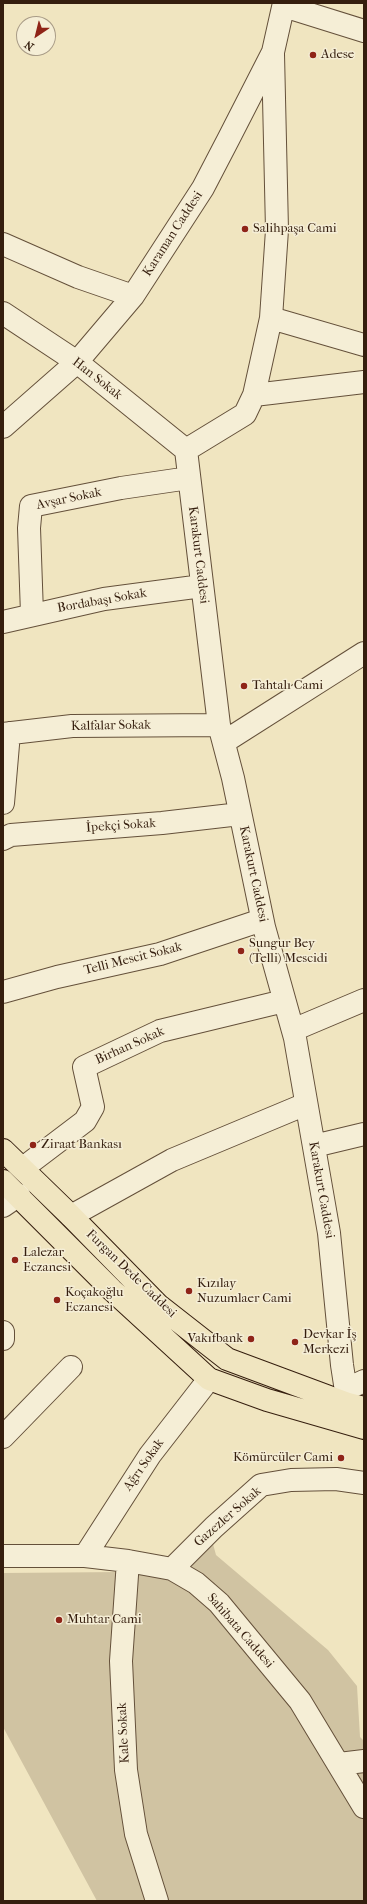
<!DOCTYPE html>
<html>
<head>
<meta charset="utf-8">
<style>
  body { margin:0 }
  #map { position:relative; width:367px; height:1904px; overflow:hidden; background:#f0e5c0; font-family:"IM FELL French Canon",serif }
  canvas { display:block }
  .frame { position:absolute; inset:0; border:4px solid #351e0e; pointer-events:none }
  .north { position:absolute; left:16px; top:16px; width:40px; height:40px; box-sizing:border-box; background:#f5eed6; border:1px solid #a89b86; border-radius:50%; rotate:215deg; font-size:11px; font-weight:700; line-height:16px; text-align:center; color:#351e0e }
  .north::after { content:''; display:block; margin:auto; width:14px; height:18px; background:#8f2418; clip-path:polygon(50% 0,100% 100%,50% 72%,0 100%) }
</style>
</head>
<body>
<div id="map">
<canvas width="367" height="1904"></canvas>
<div class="frame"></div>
<div class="north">N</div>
</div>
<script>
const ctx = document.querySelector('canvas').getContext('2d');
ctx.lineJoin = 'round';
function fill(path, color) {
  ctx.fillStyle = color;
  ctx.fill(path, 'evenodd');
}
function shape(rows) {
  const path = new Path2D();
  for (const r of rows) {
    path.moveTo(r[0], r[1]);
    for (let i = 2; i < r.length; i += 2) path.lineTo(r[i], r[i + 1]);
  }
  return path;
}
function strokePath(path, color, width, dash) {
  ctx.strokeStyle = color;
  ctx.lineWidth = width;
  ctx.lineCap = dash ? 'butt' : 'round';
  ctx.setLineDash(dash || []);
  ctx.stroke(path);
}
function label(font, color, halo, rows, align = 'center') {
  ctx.font = font + ' "IM FELL French Canon",serif';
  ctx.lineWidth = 3;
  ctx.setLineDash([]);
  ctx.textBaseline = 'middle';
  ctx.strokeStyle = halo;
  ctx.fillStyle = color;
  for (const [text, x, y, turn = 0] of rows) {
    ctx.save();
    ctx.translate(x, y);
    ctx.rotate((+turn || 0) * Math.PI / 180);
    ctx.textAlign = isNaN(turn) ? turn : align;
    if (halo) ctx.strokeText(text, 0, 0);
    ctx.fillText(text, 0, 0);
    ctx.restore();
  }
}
const green = shape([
  [213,1544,216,1555,328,1650,357,1686,360,1737,364,1741,364,1901,97,1901,3,1727,3,1573,122,1572,170,1576]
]);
const minor = shape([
  [284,6,364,31],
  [3,244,78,277,133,296],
  [3,313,77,362,186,450],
  [271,318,364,345],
  [254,395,364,382],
  [3,427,77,362,133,296,203,188,229,138,273,52,284,3],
  [186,450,219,725,233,778,264,927,295,1038,329,1233,342,1365,348,1404],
  [186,450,245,414,254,395,271,318,277,230,273,54],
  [32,614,29,528,31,506,121,488,189,478],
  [3,622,104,599,202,586],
  [3,734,72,726,219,725],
  [224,742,364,653],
  [3,803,9,733],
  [3,839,11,835,162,823,240,814],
  [3,992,57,977,160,954,262,920],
  [293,1030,364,1000],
  [314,1146,364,1134],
  [23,1168,85,1121,93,1107,84,1067,160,1031,284,1001],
  [3,1206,19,1195],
  [71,1216,172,1160,306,1104],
  [3,1332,3,1339],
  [345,1390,364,1381],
  [3,1437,71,1367],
  [3,1556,85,1556,128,1561,172,1569,196,1583,219,1603,300,1701,364,1807],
  [85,1556,150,1455,209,1379],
  [128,1561,121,1661,126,1770,136,1834,157,1901],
  [172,1569,214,1527,261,1485,291,1480,336,1479,364,1483],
  [339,1764,364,1761]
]);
const major = shape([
  [3,1150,71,1216,158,1305,227,1359,348,1404,364,1408],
  [3,1181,112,1290,209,1379,267,1400,364,1428]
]);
const markers = [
  [313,55,4,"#8f2418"],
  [245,229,4,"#8f2418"],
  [244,686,4,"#8f2418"],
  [241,951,4,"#8f2418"],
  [33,1145,4,"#8f2418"],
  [15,1260,4,"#8f2418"],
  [189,1291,4,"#8f2418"],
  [57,1300,4,"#8f2418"],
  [251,1339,4,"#8f2418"],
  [295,1342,4,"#8f2418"],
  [341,1458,4,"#8f2418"],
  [59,1620,4,"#8f2418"]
];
const poiNames = [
  ["Adese",321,55],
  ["Salihpaşa Cami",253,229],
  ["Tahtalı Cami",252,686],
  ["Sungur Bey",249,944],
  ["(Telli) Mescidi",249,959],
  ["Ziraat Bankası",41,1145],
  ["Lalezar",23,1253],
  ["Eczanesi",23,1268],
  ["Kızılay",197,1284],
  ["Nuzumlaer Cami",197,1299],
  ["Koçakoğlu",65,1293],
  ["Eczanesi",65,1308],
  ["Devkar İş",303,1335],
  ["Merkezi",303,1350],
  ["Vakıfbank",243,1339,"right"],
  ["Kömürcüler Cami",333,1458,"right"],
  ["Muhtar Cami",67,1620]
];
const streetNames = [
  ["Karaman Caddesi",173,234,-57],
  ["Han Sokak",97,379,38],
  ["Avşar Sokak",69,499,-12],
  ["Karakurt Caddesi",198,555,83],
  ["Bordabaşı Sokak",102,601,-10],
  ["Kalfalar Sokak",111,726,-1],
  ["İpekçi Sokak",121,826,-4],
  ["Karakurt Caddesi",253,874,78],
  ["Telli Mescit Sokak",133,959,-14],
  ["Birhan Sokak",130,1046,-24],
  ["Karakurt Caddesi",321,1190,80],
  ["Furgan Dede Caddesi",131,1274,44],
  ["Ağrı Sokak",144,1465,-55],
  ["Gazezler Sokak",228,1517,-41],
  ["Sahibata Caddesi",240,1631,49],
  ["Kale Sokak",124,1733,-93]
];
fill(green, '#d0c3a2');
strokePath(minor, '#64503a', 24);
strokePath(major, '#351e0e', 24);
strokePath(minor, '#f5eed6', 22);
strokePath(major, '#f0e5c0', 22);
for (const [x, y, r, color] of markers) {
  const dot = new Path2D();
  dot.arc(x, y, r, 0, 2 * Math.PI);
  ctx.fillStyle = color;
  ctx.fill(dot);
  strokePath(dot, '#f5eed6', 1.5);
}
label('13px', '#351e0e', '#f5eed6', poiNames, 'left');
label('13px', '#351e0e', '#f5eed6', streetNames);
</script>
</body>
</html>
